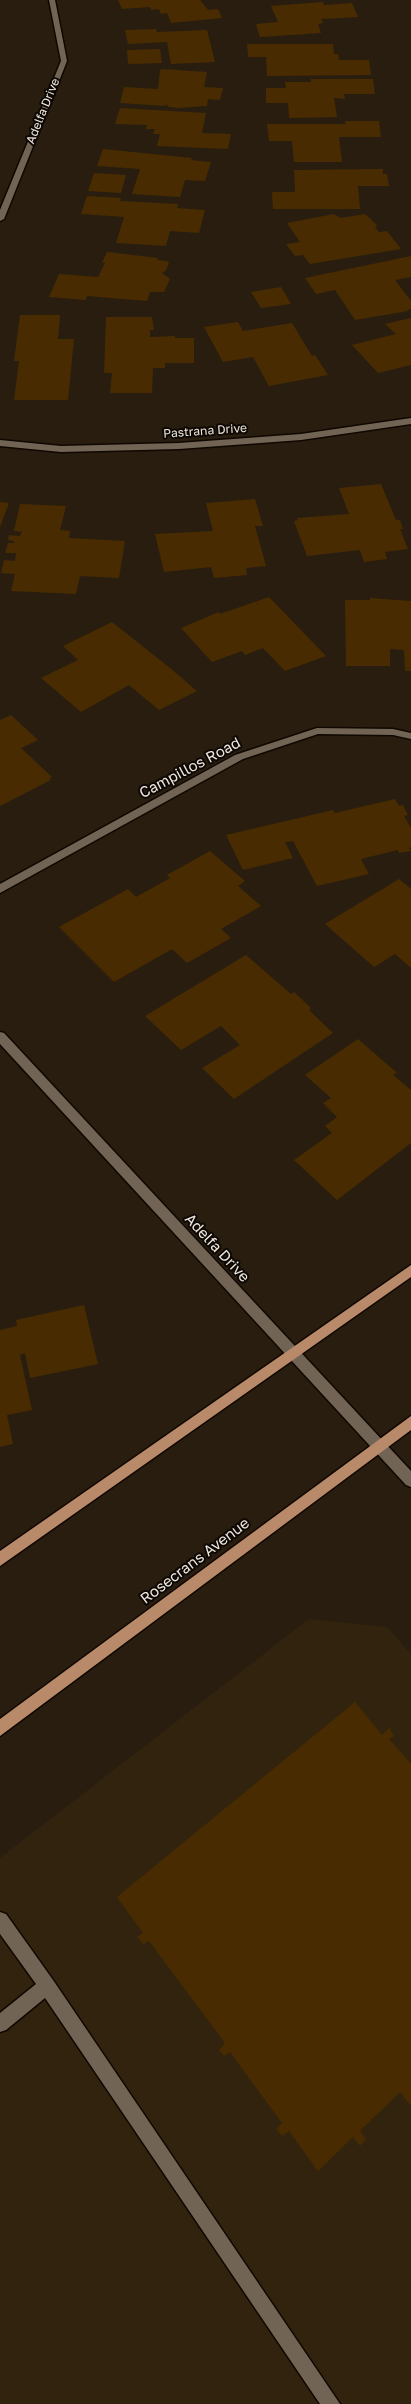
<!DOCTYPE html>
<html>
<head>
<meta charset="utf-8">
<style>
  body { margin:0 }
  canvas { display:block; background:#281d0f }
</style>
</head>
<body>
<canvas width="411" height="2404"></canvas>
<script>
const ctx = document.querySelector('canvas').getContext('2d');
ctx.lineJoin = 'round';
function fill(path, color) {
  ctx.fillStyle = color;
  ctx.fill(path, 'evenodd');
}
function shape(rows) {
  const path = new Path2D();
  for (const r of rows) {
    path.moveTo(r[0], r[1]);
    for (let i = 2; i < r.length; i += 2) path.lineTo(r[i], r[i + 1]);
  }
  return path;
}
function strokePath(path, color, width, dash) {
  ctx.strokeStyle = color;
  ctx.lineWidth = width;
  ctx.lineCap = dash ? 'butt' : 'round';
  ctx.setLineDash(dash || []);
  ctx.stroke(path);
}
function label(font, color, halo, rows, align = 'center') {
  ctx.font = font + ' "Golos Text",sans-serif';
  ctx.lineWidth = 4;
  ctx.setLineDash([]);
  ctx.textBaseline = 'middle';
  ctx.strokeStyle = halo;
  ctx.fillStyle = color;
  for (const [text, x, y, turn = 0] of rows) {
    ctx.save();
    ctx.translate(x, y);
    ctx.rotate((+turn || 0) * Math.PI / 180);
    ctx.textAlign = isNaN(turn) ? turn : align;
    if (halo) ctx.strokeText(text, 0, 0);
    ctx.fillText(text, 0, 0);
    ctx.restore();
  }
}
const built = shape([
  [309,1619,387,1627,411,1654,411,2404,0,2404,0,1858]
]);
const building = shape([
  [118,0,200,0,208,10,218,9,222,18,171,23,167,13,161,14,159,9,151,10,150,7,122,9],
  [323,2,324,5,352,3,358,17,321,19,323,23,318,24,321,33,260,37,256,24,278,22,271,6],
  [156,29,157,32,207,30,215,62,171,64,167,42,128,44,125,30],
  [247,44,333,44,334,54,338,54,339,60,369,60,371,75,267,76,266,57,248,57],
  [160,49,162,63,128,64,127,50],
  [163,69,207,72,204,87,223,88,220,100,208,99,207,106,179,108,169,107,166,104,165,106,120,103,124,87,158,89,160,70],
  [311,79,373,79,375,94,344,94,345,99,334,98,337,117,289,118,288,103,266,103,266,88,286,88,285,82,311,82],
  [120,108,206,113,202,133,231,134,228,149,157,146,160,134,153,134,155,129,146,129,147,125,115,124],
  [345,121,379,121,381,137,339,137,342,162,294,162,292,141,269,141,267,124,346,124],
  [103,149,192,158,191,160,211,162,205,181,185,180,180,197,132,194,140,169,97,166],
  [383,169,383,174,387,174,389,186,358,186,360,209,273,209,272,192,295,192,294,170],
  [94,173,126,175,121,193,88,191],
  [87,196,121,198,120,201,178,204,177,208,205,210,199,233,170,231,166,246,116,243,124,217,81,214],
  [334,214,340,218,365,214,377,225,375,227,379,232,387,231,401,249,310,264,303,255,295,256,286,244,300,242,287,223],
  [107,252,158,258,157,260,167,261,169,263,166,270,162,273,170,279,164,292,150,292,147,301,87,296,86,300,49,297,59,274,98,277,105,263,102,263],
  [411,256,411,277,395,280,411,301,411,309,407,310,408,311,355,320,335,290,316,294,305,278],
  [281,287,291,304,261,308,251,292],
  [20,315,60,315,58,339,74,339,68,400,14,400,19,361,14,361],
  [106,317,152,317,154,330,150,330,150,337,175,336,175,338,194,338,194,363,165,363,165,368,153,368,152,393,110,393,112,373,104,373],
  [411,318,411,365,378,373,352,345,396,334,385,324],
  [238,322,243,331,292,323,312,356,315,355,328,375,269,386,253,357,223,362,204,327],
  [381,484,396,520,400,520,403,529,400,529,408,549,385,552,387,559,364,562,360,550,307,556,294,521,298,520,297,518,349,514,339,488],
  [255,499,263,526,255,526,266,566,246,568,247,575,214,578,211,567,164,572,155,534,213,531,206,503],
  [0,502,9,503,0,527],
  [20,504,66,506,60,530,70,531,69,538,125,541,119,578,80,576,76,594,11,591,15,574,1,573,4,560,15,561,16,553,5,553,8,543,14,543,14,541,8,540,9,535,20,536,22,532,14,531],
  [269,597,326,656,285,671,263,648,245,655,242,651,212,662,181,628,219,612,220,614],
  [370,598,411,601,411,671,405,671,404,650,390,649,390,666,346,666,345,600,370,600],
  [112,622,170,668,197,691,159,710,129,685,81,712,41,678,78,660,63,646],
  [11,715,38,740,21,748,52,777,49,779,51,780,0,806,0,720],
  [395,799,399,806,403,805,408,815,404,816,411,828,411,847,409,848,411,851,399,853,398,850,361,859,369,874,317,886,293,841,285,842,293,858,243,870,226,835,333,810,335,813],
  [210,851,245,881,238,886,261,906,221,929,231,938,187,963,172,949,114,982,59,927,128,889,136,897,170,878,167,875],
  [399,879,411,889,411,968,395,954,374,967,325,924],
  [246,955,291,994,294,992,311,1008,309,1010,333,1033,234,1099,202,1068,240,1045,221,1026,181,1050,145,1016],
  [358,1039,397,1073,393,1075,411,1090,411,1143,337,1200,294,1160,332,1133,325,1126,337,1117,323,1103,331,1098,305,1075],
  [84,1305,98,1364,30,1378,25,1353,20,1355,32,1410,7,1415,13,1444,0,1447,0,1330,17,1326,16,1320],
  [355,1702,382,1735,389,1728,394,1736,389,1739,411,1764,411,2106,400,2092,360,2131,366,2139,360,2146,353,2137,318,2171,289,2131,282,2136,276,2129,282,2123,230,2052,224,2056,219,2050,225,2043,149,1941,143,1944,137,1937,143,1933,117,1897]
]);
const minor = shape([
  [49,0,55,0,67,61,4,219,0,221,0,210,61,61,49,0],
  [411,418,411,424,301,440,179,449,61,452,0,446,0,440,61,446,179,443,301,434,411,418],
  [317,728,393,729,411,733,411,739,393,735,318,734,243,759,0,893,0,884,235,755,317,728],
  [0,1032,4,1033,411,1471,411,1487,406,1485,0,1044,0,1032],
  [0,1912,6,1914,53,1980,340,2404,320,2404,45,1998,6,2030,0,2032,0,2013,36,1984,0,1934,0,1912]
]);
const major = shape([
  [411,1265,411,1277,0,1566,0,1551,411,1265],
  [411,1416,411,1430,0,1736,0,1719,411,1416]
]);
const farStreetnames = [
  ["Adelfa Drive",43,111,-68],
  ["Pastrana Drive",205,431,-4]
];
const streetNames = [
  ["Campillos Road",190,768,-28],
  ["Adelfa Drive",217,1248,47],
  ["Rosecrans Avenue",195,1561,-37]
];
fill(built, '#32230f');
fill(building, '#482b00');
strokePath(minor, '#100700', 3);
strokePath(major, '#100700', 3);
fill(minor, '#716454');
fill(major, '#b88a69');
label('12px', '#eee7de', '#0d0804', farStreetnames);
label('15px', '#eee7de', '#0d0804', streetNames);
</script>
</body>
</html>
